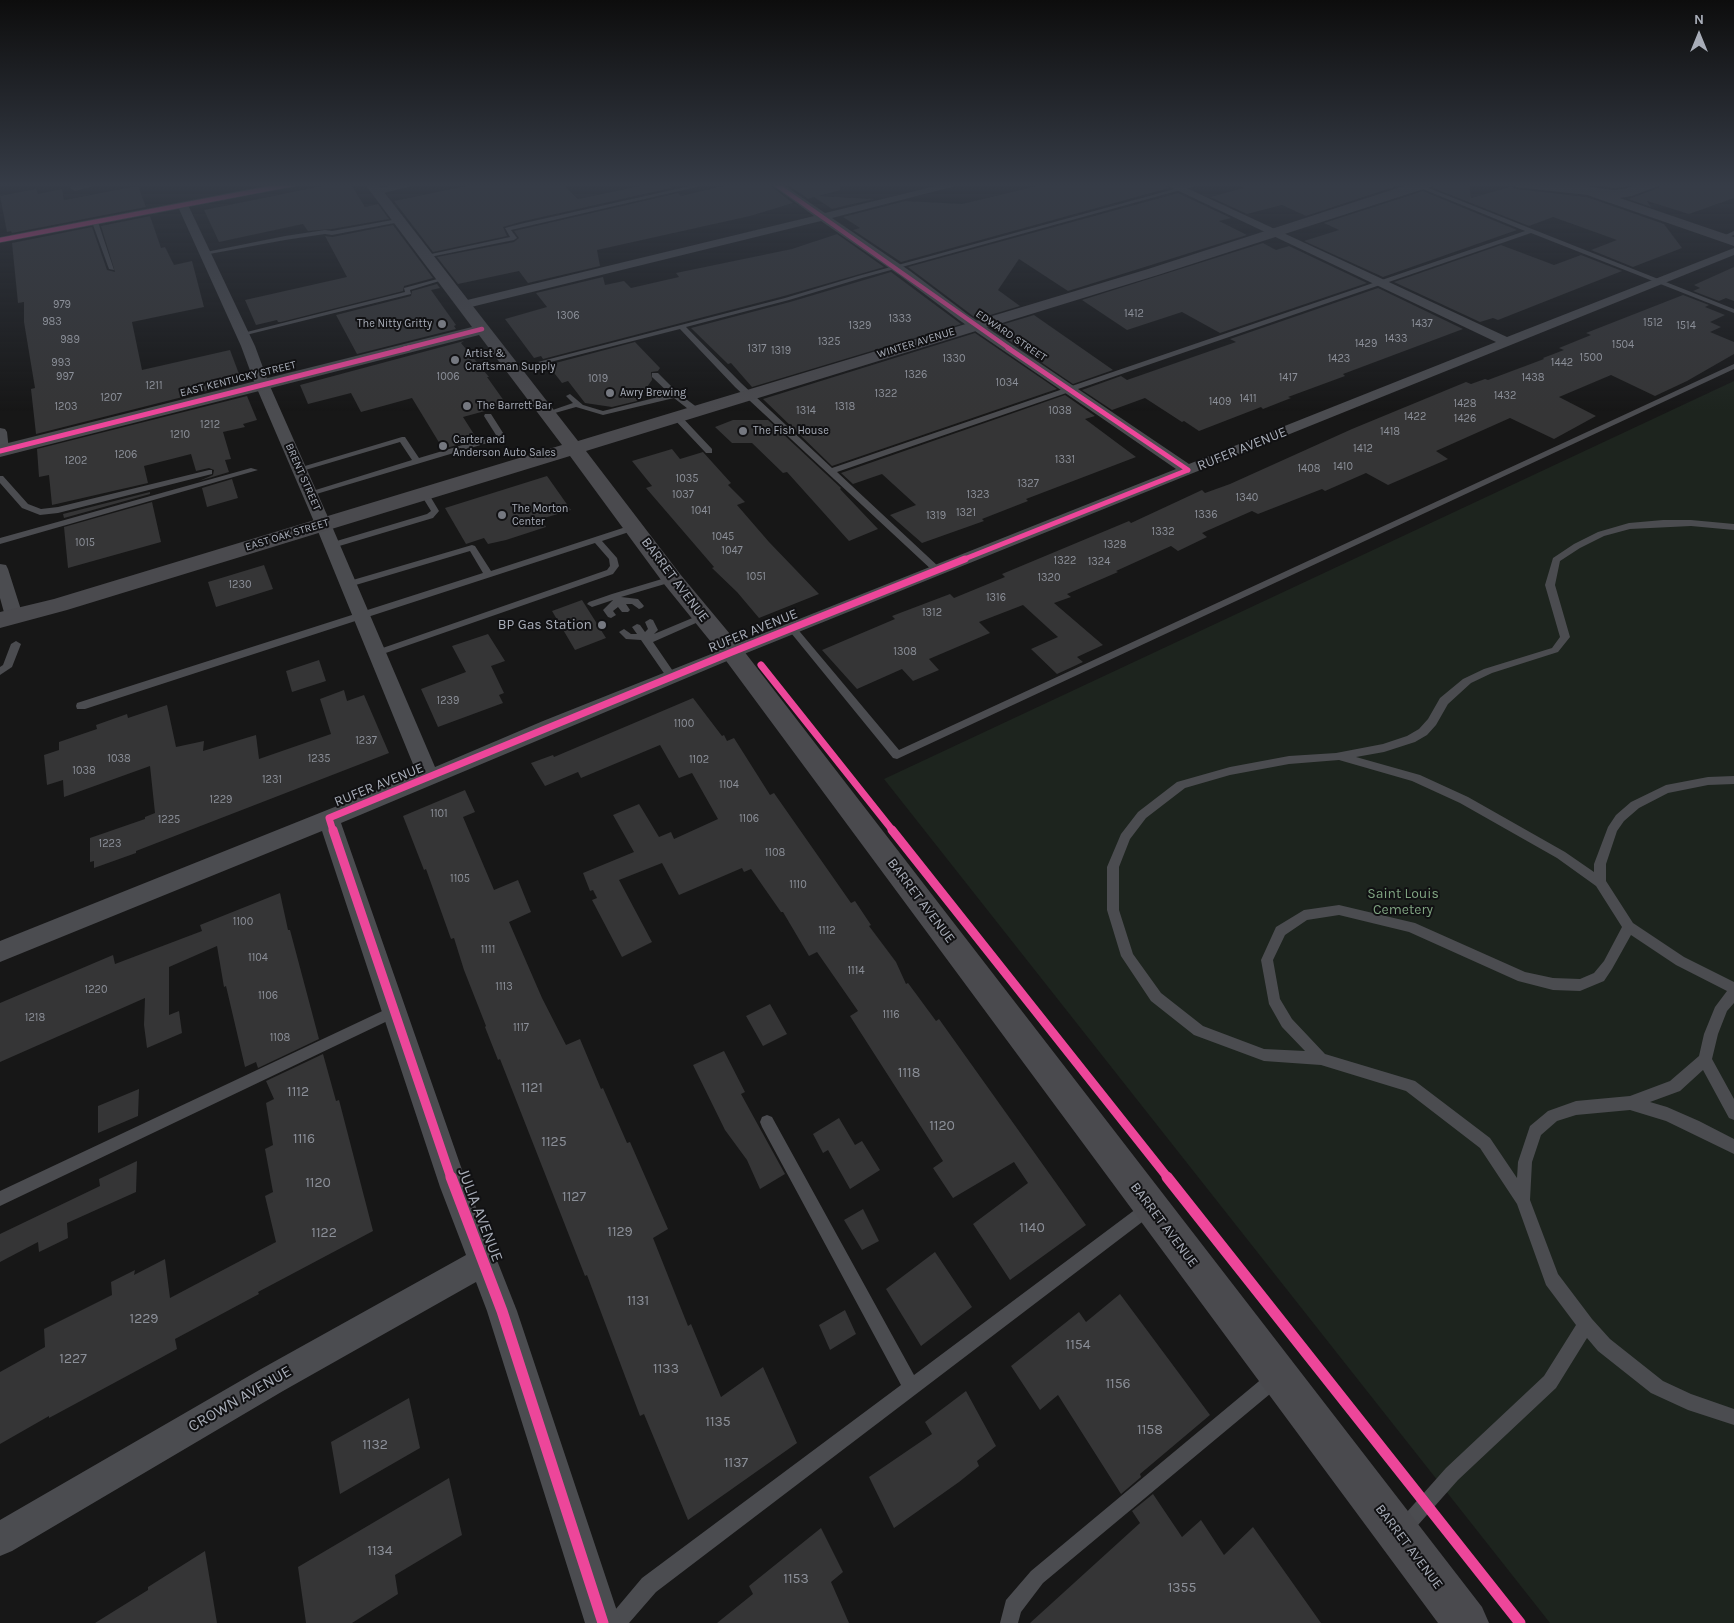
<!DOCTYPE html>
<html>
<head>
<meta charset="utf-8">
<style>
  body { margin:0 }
  #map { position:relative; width:1734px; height:1623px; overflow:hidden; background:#171717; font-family:Karla,sans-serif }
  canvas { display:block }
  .north { position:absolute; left:1674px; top:10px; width:50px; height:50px; -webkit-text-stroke:4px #111113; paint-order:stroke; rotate:0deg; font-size:14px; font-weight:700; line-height:20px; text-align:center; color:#a8adb8 }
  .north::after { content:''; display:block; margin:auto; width:18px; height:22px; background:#a8adb8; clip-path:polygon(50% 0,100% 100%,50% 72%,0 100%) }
</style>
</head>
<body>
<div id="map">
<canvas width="1734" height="1623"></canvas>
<div class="north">N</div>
</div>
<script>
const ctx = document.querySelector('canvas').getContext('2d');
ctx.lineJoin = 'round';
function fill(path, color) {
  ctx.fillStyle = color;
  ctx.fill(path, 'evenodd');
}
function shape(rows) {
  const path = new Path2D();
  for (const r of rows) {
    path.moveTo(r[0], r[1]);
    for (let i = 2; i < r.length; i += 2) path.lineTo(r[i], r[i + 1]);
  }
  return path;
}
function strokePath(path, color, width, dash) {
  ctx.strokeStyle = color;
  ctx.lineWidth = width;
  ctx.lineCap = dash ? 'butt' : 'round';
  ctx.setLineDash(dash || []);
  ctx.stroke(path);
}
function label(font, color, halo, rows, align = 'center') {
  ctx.font = font + ' Karla,sans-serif';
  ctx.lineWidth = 4;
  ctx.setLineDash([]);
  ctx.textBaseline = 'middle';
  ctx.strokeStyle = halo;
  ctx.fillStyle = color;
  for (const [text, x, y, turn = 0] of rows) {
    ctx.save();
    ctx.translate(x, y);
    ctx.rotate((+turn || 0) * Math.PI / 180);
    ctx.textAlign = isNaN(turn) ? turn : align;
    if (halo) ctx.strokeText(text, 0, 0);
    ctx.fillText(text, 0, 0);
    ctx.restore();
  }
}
const green = shape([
  [1734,381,1734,1623,1550,1623,884,779]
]);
const building = shape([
  [337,183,350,183,365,207,378,204,389,219,332,229,308,231,303,224,219,242,204,210],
  [481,183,561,183,578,199,655,183,665,183,671,188,520,222,503,227,507,236,433,252,394,201],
  [736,183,767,183,793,203,750,216,597,250,600,266,528,283,519,271,458,284,437,257,514,242,519,238,514,231,678,193,681,196],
  [785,183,840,183,840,190,819,196,874,199,832,209,814,197,808,199],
  [1050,183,1160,183,1169,188,901,262,853,230,860,228,843,217,905,201,962,204],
  [1235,183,1406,183,1306,216,1282,205,1247,214,1210,197,1244,188],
  [1436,183,1469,183,1471,198,1510,187,1510,186,1516,189,1587,197,1664,224,1682,248,1633,267,1591,250,1617,240,1553,217,1529,226,1433,188],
  [1586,183,1634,183,1625,187,1613,188],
  [1661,183,1734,183,1734,198,1689,214,1647,201,1651,207,1628,199,1659,188],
  [138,186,146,207,12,233,11,231,7,232,0,196,36,189,38,194,62,189,64,200],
  [1423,191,1517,230,1383,277,1304,241,1339,230,1324,223],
  [1178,193,1231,218,1219,221,1247,235,1068,291,1019,259,998,290,1020,306,977,319,908,267],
  [150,216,161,248,165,247,174,265,192,261,204,307,132,322,142,370,230,350,242,382,36,434,31,389,35,388,24,322,24,302,18,303,12,243,92,227,107,270,115,272,101,226],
  [393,225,433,278,404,286,403,291,281,322,278,322,277,320,256,325,245,300,347,277,325,236,332,237],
  [837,234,884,267,784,296,543,359,541,356,534,358,505,319,547,307,536,293,603,277,605,285,624,281,631,288,679,277,676,273,792,249],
  [1263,243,1276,250,1289,246,1367,283,1220,333,1182,312,1127,330,1082,300],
  [1501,245,1554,265,1581,255,1622,271,1498,320,1493,318,1480,322,1394,282],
  [1734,267,1734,301,1726,298,1719,301,1693,291,1700,288,1694,285],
  [891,272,961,324,752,387,731,363,728,364,691,328,790,302],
  [437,284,440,288,431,290,456,325,454,326,456,329,357,354,336,315,411,296,412,291],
  [1378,288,1463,329,1343,374,1345,376,1288,397,1291,398,1263,409,1261,407,1199,431,1184,421,1182,422,1145,398,1112,410,1082,390,1121,376,1127,380,1236,342,1230,339],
  [1683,295,1709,305,1705,307,1725,315,1710,322,1721,327,1710,332,1734,342,1734,354,1687,381,1655,396,1611,375,1559,397,1596,416,1554,439,1510,418,1436,451,1448,459,1388,485,1366,473,1325,491,1322,489,1258,514,1252,511,1202,533,1207,537,1178,551,1171,546,1116,571,1118,572,1067,594,1071,597,1054,603,1103,645,1077,657,1083,662,1057,674,1031,649,1058,637,1023,605,979,622,990,633,929,659,939,670,913,681,902,669,857,689,822,650,895,619,892,616,950,594,954,598,1005,577,1002,574,1129,521,1131,523,1202,490,1205,493,1230,484,1352,429,1466,382,1471,384,1485,379,1488,380,1544,359,1543,358,1564,350,1559,348,1591,335,1586,333],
  [1034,315,1113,370,1073,384,991,328],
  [975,333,1057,389,832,466,763,399],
  [464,341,461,343,489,377,487,377,507,405,463,417,477,439,443,449,412,398,361,412,351,393,308,404,300,385],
  [635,342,660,368,658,371,651,372,652,380,637,401,612,407,585,403,568,381,562,383,548,365],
  [1065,395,1095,416,1085,419,1136,457,1026,499,1028,501,982,519,984,521,922,543,890,515,916,505,882,474,853,484,841,473],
  [247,396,257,420,243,424,245,427,223,432,231,459,225,460,229,472,199,481,213,475,214,470,209,468,196,471,191,454,144,466,148,483,52,505,49,475,39,477,37,449],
  [733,420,768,420,841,488,840,489,878,529,849,541,787,472,783,473,752,443,732,443,715,427],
  [672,449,680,459,703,452,731,483,728,485,745,502,737,505,769,542,819,594,759,618,737,592,712,568,714,567,646,488,652,486,632,461],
  [547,476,571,510,541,519,546,527,506,540,488,544,484,538,466,544,445,508],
  [232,479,238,498,207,507,202,488],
  [150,492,150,494,64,518,63,514],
  [152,502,161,542,68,568,64,527],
  [264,565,273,589,216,607,208,582],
  [582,600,606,638,575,650,552,611],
  [488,634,505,661,491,666,504,693,499,695,503,703,438,727,421,689,466,672,452,646],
  [319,660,326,681,292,692,286,671],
  [344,690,347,701,364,695,389,753,136,851,136,853,94,868,94,861,90,862,90,838,145,819,145,817,155,813,150,766,64,797,63,780,47,785,44,755,59,750,59,742,97,729,96,725,127,714,128,718,167,705,176,747,204,741,203,751,256,735,259,759,331,734,320,699],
  [693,698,722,736,724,735,727,741,734,738,770,795,774,793,851,903,855,901,871,925,869,926,896,962,906,984,908,983,936,1021,939,1019,1086,1225,1010,1280,973,1224,1028,1183,1014,1162,953,1198,933,1168,943,1161,850,1016,858,1011,817,952,809,956,783,912,781,912,751,869,744,872,742,868,679,895,662,863,619,880,652,942,622,957,592,900,597,898,593,890,590,891,583,873,634,852,613,815,639,804,659,837,671,832,674,839,718,819,692,773,679,778,660,745,581,778,578,772,545,786,531,763,553,755,554,757],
  [465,790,475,812,463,817,494,890,518,880,531,912,509,922,542,998,566,1045,580,1039,601,1089,603,1088,627,1143,630,1142,668,1229,653,1238,688,1326,691,1324,721,1397,763,1367,797,1443,688,1520,644,1414,640,1416,587,1275,585,1276,500,1059,498,1060,485,1027,486,1026,464,970,454,938,451,939,426,869,424,870,403,816],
  [280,893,288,930,290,930,319,1039,258,1068,256,1062,245,1067,226,986,224,987,217,946,169,967,169,1015,179,1011,182,1033,147,1048,144,1025,145,998,0,1062,0,1003,113,955,115,964,202,931,200,925],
  [770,1004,787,1034,763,1046,746,1016],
  [724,1051,745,1092,741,1094,785,1174,760,1189,747,1160,725,1130,693,1065],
  [323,1054,336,1101,339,1100,373,1231,258,1292,259,1294,175,1339,177,1349,49,1418,49,1416,0,1444,0,1372,45,1347,44,1329,112,1295,111,1282,135,1270,134,1275,165,1259,170,1298,276,1242,265,1196,273,1192,265,1149,273,1145,266,1103,274,1099,266,1081],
  [139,1089,138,1116,98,1133,98,1106],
  [839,1118,855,1145,862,1141,880,1170,850,1189,828,1150,823,1153,813,1134],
  [137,1161,136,1192,67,1223,68,1238,39,1252,38,1242,0,1262,0,1234,100,1186,99,1179],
  [863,1209,879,1241,862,1250,844,1220],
  [935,1252,972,1307,921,1346,886,1289],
  [1120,1294,1210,1415,1140,1474,1141,1477,1121,1494,1058,1395,1040,1410,1011,1366,1079,1312,1086,1322],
  [845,1310,856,1334,830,1350,819,1325],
  [966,1391,996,1446,977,1461,979,1466,959,1482,894,1528,869,1477,932,1434,925,1422],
  [409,1398,420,1448,340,1494,331,1442],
  [449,1478,462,1535,395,1575,398,1594,352,1623,306,1623,298,1567],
  [1153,1494,1182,1537,1201,1520,1224,1555,1253,1527,1321,1623,1030,1623,1140,1523,1132,1511],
  [821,1528,843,1572,831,1582,849,1623,717,1623,753,1594,749,1586],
  [205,1551,217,1623,95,1623,148,1590,148,1587]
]);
const lane = shape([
  [703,183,714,183,511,230,517,238,514,240,425,258,422,256,510,237,505,228,520,224,703,183],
  [1196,183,1206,183,862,278,789,300,686,327,741,383,832,468,1525,231,1408,183,1416,183,1734,309,1734,313,1531,233,837,472,940,568,942,570,937,573,934,572,735,387,680,329,515,371,511,369,785,298,858,276,1196,183],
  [398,219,400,222,332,235,325,234,285,240,204,255,201,253,285,236,325,230,332,231,398,219],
  [95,220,98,222,114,270,109,269,92,222,95,220],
  [1734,231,1734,235,1722,240,1719,238,1734,231],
  [441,278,446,279,410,290,411,294,242,336,239,334,405,292,404,288,441,278],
  [1734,364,1734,369,897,759,893,758,787,628,789,626,795,626,899,750,1734,364],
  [652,373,658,373,678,393,698,408,698,412,692,412,674,398,603,415,576,407,548,415,544,413,573,403,566,396,570,394,583,405,603,411,670,394,652,377,652,373],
  [485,414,491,414,505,436,504,438,313,495,310,495,306,493,412,460,400,442,302,471,295,469,402,437,405,437,419,458,496,435,484,416,485,414],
  [673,414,679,414,712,449,712,453,706,453,673,418,673,414],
  [251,468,258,470,0,544,0,538,251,468],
  [209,470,212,470,212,474,58,513,40,515,22,508,0,483,0,476,3,476,28,504,41,509,58,507,209,470],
  [421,491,427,491,439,511,433,518,336,547,330,547,329,545,330,543,427,514,431,511,420,493,421,491],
  [1663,520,1691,520,1734,524,1734,530,1691,526,1630,529,1604,536,1580,548,1560,561,1555,585,1570,637,1558,652,1492,673,1471,683,1448,704,1436,725,1427,735,1415,742,1384,752,1356,757,1420,775,1468,797,1565,852,1594,872,1594,864,1608,827,1616,815,1631,802,1666,785,1708,777,1734,776,1734,784,1708,785,1668,793,1639,808,1624,821,1617,831,1606,864,1606,881,1633,923,1684,957,1734,982,1734,1003,1727,1011,1718,1034,1712,1059,1734,1099,1734,1120,1729,1118,1703,1070,1680,1091,1650,1102,1667,1107,1699,1121,1734,1139,1734,1154,1666,1121,1630,1110,1576,1115,1557,1121,1541,1135,1532,1162,1530,1200,1558,1274,1592,1319,1610,1339,1663,1381,1691,1394,1734,1409,1734,1425,1688,1410,1651,1393,1598,1351,1587,1338,1556,1388,1458,1480,1410,1534,1404,1537,1398,1534,1395,1528,1398,1522,1446,1468,1544,1376,1576,1325,1546,1285,1517,1204,1480,1148,1406,1091,1321,1065,1264,1061,1194,1035,1151,1001,1121,956,1107,910,1107,867,1121,834,1138,812,1177,782,1230,767,1289,756,1336,753,1383,744,1407,736,1419,729,1428,719,1440,698,1463,679,1484,669,1552,648,1560,637,1545,585,1553,558,1574,544,1598,532,1629,523,1663,520],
  [1339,760,1412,781,1460,803,1557,858,1596,886,1622,927,1604,961,1594,973,1580,979,1553,978,1525,972,1415,923,1339,905,1304,910,1276,927,1261,960,1269,1004,1282,1027,1305,1051,1264,1049,1203,1026,1161,993,1133,954,1119,910,1119,867,1130,839,1146,818,1185,788,1230,775,1289,764,1339,760],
  [1339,915,1409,932,1518,981,1553,990,1580,991,1604,981,1612,969,1631,935,1676,965,1727,991,1715,1007,1704,1034,1699,1056,1670,1081,1630,1096,1576,1101,1548,1111,1530,1126,1518,1162,1517,1178,1490,1138,1415,1081,1325,1054,1292,1019,1280,999,1273,960,1285,935,1307,920,1339,915],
  [635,524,639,527,638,529,602,541,617,558,619,566,613,574,380,655,374,655,372,653,374,651,607,570,610,566,609,559,595,543,85,709,77,709,76,706,77,703,483,573,470,551,349,587,344,584,346,582,472,545,475,546,491,571,635,524],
  [672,576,677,579,675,581,621,597,638,599,644,606,642,608,639,609,632,604,626,604,630,610,628,612,622,612,618,607,613,611,616,615,611,618,608,617,603,610,613,600,592,607,587,604,589,602,612,594,672,576],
  [702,614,705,615,705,619,653,642,677,677,672,681,668,679,641,640,626,639,619,632,624,629,631,634,637,634,632,627,637,624,640,625,645,632,648,629,645,622,650,619,653,620,658,630,654,634,702,614],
  [16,641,21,644,12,667,0,675,0,667,3,665,11,644,16,641],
  [395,1005,400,1007,402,1011,400,1015,0,1206,0,1191,395,1005],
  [767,1115,772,1117,914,1375,1144,1203,1149,1201,1154,1203,1156,1208,1154,1213,656,1592,629,1623,608,1623,610,1616,642,1578,901,1385,762,1127,760,1122,762,1117,767,1115],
  [1276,1370,1282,1372,1284,1378,1282,1384,1043,1583,1021,1612,1018,1623,1000,1623,1006,1600,1031,1571,1270,1372,1276,1370]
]);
const street = shape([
  [83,183,105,183,75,191,70,188,71,186,83,183],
  [280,183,303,183,298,186,189,207,255,346,269,384,331,524,435,767,543,721,1176,469,959,320,902,277,821,221,463,309,459,308,457,305,459,302,814,216,769,183,781,183,825,213,948,183,967,183,832,218,910,271,967,314,1189,464,1496,342,1162,183,1176,183,1507,337,1734,248,1734,255,739,656,341,823,468,1187,517,1311,621,1623,585,1623,487,1311,476,1282,283,1391,12,1551,0,1556,0,1520,261,1369,466,1255,440,1187,322,831,0,962,0,941,417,774,315,524,255,384,241,346,179,209,0,243,0,237,280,183],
  [402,183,423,183,376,195,371,192,372,190,402,183],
  [0,428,5,429,7,432,9,450,5,455,0,456,0,428],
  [0,564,6,565,8,569,23,616,20,620,14,622,8,620,5,616,0,598,0,564]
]);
const secondary = shape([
  [364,183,377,183,578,441,1148,269,1413,183,1434,183,1433,186,1158,275,586,451,680,574,740,646,1482,1607,1489,1623,1438,1623,724,658,664,584,570,456,67,610,0,628,0,612,54,599,562,445,479,335,0,457,0,445,472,327,364,183],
  [1510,183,1579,183,1591,187,1613,190,1625,189,1640,183,1659,183,1658,186,1632,196,1620,198,1734,237,1734,246,1587,195,1516,187,1510,183]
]);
const cyclewayFar4 = shape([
  [774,183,1010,349],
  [0,240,298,183],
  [404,349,482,329]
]);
const cyclewayFar3 = shape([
  [1008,348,1188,470],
  [0,451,409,348],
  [962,560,1188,470]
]);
const cyclewayFar2 = shape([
  [761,665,893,831],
  [333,831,329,818,732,652,965,559]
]);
const cyclewayFar1 = shape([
  [333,830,451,1178],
  [892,830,1168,1178]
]);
const cycleway = shape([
  [451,1177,502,1311,603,1623],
  [1167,1177,1520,1623]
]);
const markers = [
  [442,324,5,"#757880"],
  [455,360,5,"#757880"],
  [610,393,5,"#757880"],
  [467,406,5,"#757880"],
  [743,431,5,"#757880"],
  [443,446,5,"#757880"],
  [502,515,5,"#757880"],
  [602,625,5,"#757880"]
];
const numberNames = [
  ["979",62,305],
  ["1412",1134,314],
  ["1306",568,316],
  ["1333",900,319],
  ["983",52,322],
  ["1512",1653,323],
  ["1437",1422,324],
  ["1329",860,326],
  ["1514",1686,326],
  ["1433",1396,339],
  ["989",70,340],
  ["1325",829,342],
  ["1429",1366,344],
  ["1504",1623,345],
  ["1317",757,349],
  ["1319",781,351],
  ["1500",1591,358],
  ["1330",954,359],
  ["1423",1339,359],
  ["993",61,363],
  ["1442",1562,363],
  ["1326",916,375],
  ["997",65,377],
  ["1006",448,377],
  ["1417",1288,378],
  ["1438",1533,378],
  ["1019",598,379],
  ["1034",1007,383],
  ["1211",154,386],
  ["1322",886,394],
  ["1432",1505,396],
  ["1207",111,398],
  ["1411",1248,399],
  ["1409",1220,402],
  ["1428",1465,404],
  ["1203",66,407],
  ["1318",845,407],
  ["1314",806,411],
  ["1038",1060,411],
  ["1422",1415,417],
  ["1426",1465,419],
  ["1212",210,425],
  ["1418",1390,432],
  ["1210",180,435],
  ["1412",1363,449],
  ["1206",126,455],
  ["1331",1065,460],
  ["1202",76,461],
  ["1410",1343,467],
  ["1408",1309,469],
  ["1035",687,479],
  ["1327",1028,484],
  ["1037",683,495],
  ["1323",978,495],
  ["1340",1247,498],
  ["1041",701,511],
  ["1321",966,513],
  ["1336",1206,515],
  ["1319",936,516],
  ["1332",1163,532],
  ["1045",723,537],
  ["1015",85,543],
  ["1328",1115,545],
  ["1047",732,551],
  ["1322",1065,561],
  ["1324",1099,562],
  ["1051",756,577],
  ["1320",1049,578],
  ["1230",240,585],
  ["1316",996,598],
  ["1312",932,613],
  ["1308",905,652],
  ["1239",448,701],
  ["1100",684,724],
  ["1237",366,741],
  ["1038",119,759],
  ["1235",319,759],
  ["1102",699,760],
  ["1038",84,771],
  ["1231",272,780],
  ["1104",729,785],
  ["1229",221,800],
  ["1101",439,814],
  ["1106",749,819],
  ["1225",169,820],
  ["1223",110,844],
  ["1108",775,853],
  ["1105",460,879],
  ["1110",798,885],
  ["1100",243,922],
  ["1112",827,931],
  ["1111",488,950],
  ["1104",258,958],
  ["1114",856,971],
  ["1113",504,987],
  ["1220",96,990],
  ["1106",268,996],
  ["1116",891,1015],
  ["1218",35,1018],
  ["1117",521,1028],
  ["1108",280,1038]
];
const farPoinames = [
  ["The Nitty Gritty",432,324,"right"],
  ["Artist &",465,354],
  ["Craftsman Supply",465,367],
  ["Awry Brewing",620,393],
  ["The Barrett Bar",477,406],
  ["The Fish House",753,431],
  ["Carter and",453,440],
  ["Anderson Auto Sales",453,453],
  ["The Morton",512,509],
  ["Center",512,522]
];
const farStreetnames = [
  ["EDWARD STREET",1011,336,34],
  ["WINTER AVENUE",916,343,-17],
  ["EAST KENTUCKY STREET",238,379,-14],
  ["BRENT STREET",303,477,66],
  ["EAST OAK STREET",287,535,-17]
];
const streetNames = [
  ["RUFER AVENUE",1242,449,-22],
  ["BARRET AVENUE",675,580,53],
  ["RUFER AVENUE",753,631,-22],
  ["RUFER AVENUE",379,785,-22],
  ["BARRET AVENUE",921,901,53],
  ["BARRET AVENUE",1164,1225,53],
  ["BARRET AVENUE",1409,1547,53]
];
const poiNames = [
  ["BP Gas Station",592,625]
];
const parkNames = [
  ["Saint Louis",1403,894],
  ["Cemetery",1403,910]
];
const nearNumbernames = [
  ["1118",909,1073],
  ["1121",532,1088],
  ["1112",298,1092],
  ["1120",942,1126],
  ["1116",304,1139],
  ["1125",554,1142],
  ["1120",318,1183],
  ["1127",574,1197],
  ["1140",1032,1228],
  ["1129",620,1232],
  ["1122",324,1233],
  ["1131",638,1301],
  ["1229",144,1319],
  ["1154",1078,1345],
  ["1227",73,1359],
  ["1133",666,1369],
  ["1156",1118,1384],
  ["1135",718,1422],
  ["1158",1150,1430],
  ["1132",375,1445],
  ["1137",736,1463],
  ["1134",380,1551],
  ["1153",796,1579],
  ["1355",1182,1588]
];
const nearStreetnames = [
  ["JULIA AVENUE",480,1215,69],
  ["CROWN AVENUE",240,1399,-30]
];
fill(green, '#1d241e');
fill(building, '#353536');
fill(lane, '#4b4c50');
fill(street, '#4b4c50');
fill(secondary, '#4a4a4e');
strokePath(cyclewayFar4, '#ed469a', 4.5);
strokePath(cyclewayFar3, '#ed469a', 5);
strokePath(cyclewayFar2, '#ed469a', 7);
strokePath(cyclewayFar1, '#ed469a', 9);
strokePath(cycleway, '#ed469a', 11);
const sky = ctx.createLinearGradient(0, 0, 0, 411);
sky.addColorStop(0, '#0d0d0d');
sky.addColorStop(0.45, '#363c47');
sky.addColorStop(1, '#363c4700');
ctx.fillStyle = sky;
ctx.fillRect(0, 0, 1734, 411);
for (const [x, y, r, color] of markers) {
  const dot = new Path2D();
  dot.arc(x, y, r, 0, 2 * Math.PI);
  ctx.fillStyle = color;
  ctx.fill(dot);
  strokePath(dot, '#111113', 2);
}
label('11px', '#8b8f98', null, numberNames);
label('11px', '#a8adb8', '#111113', farPoinames, 'left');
label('11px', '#a8adb8', '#111113', farStreetnames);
label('14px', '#a8adb8', '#111113', streetNames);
label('14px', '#a8adb8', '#111113', poiNames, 'right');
label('14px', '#7fa381', '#111113', parkNames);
label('14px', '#8b8f98', null, nearNumbernames);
label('16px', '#a8adb8', '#111113', nearStreetnames);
</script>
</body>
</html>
